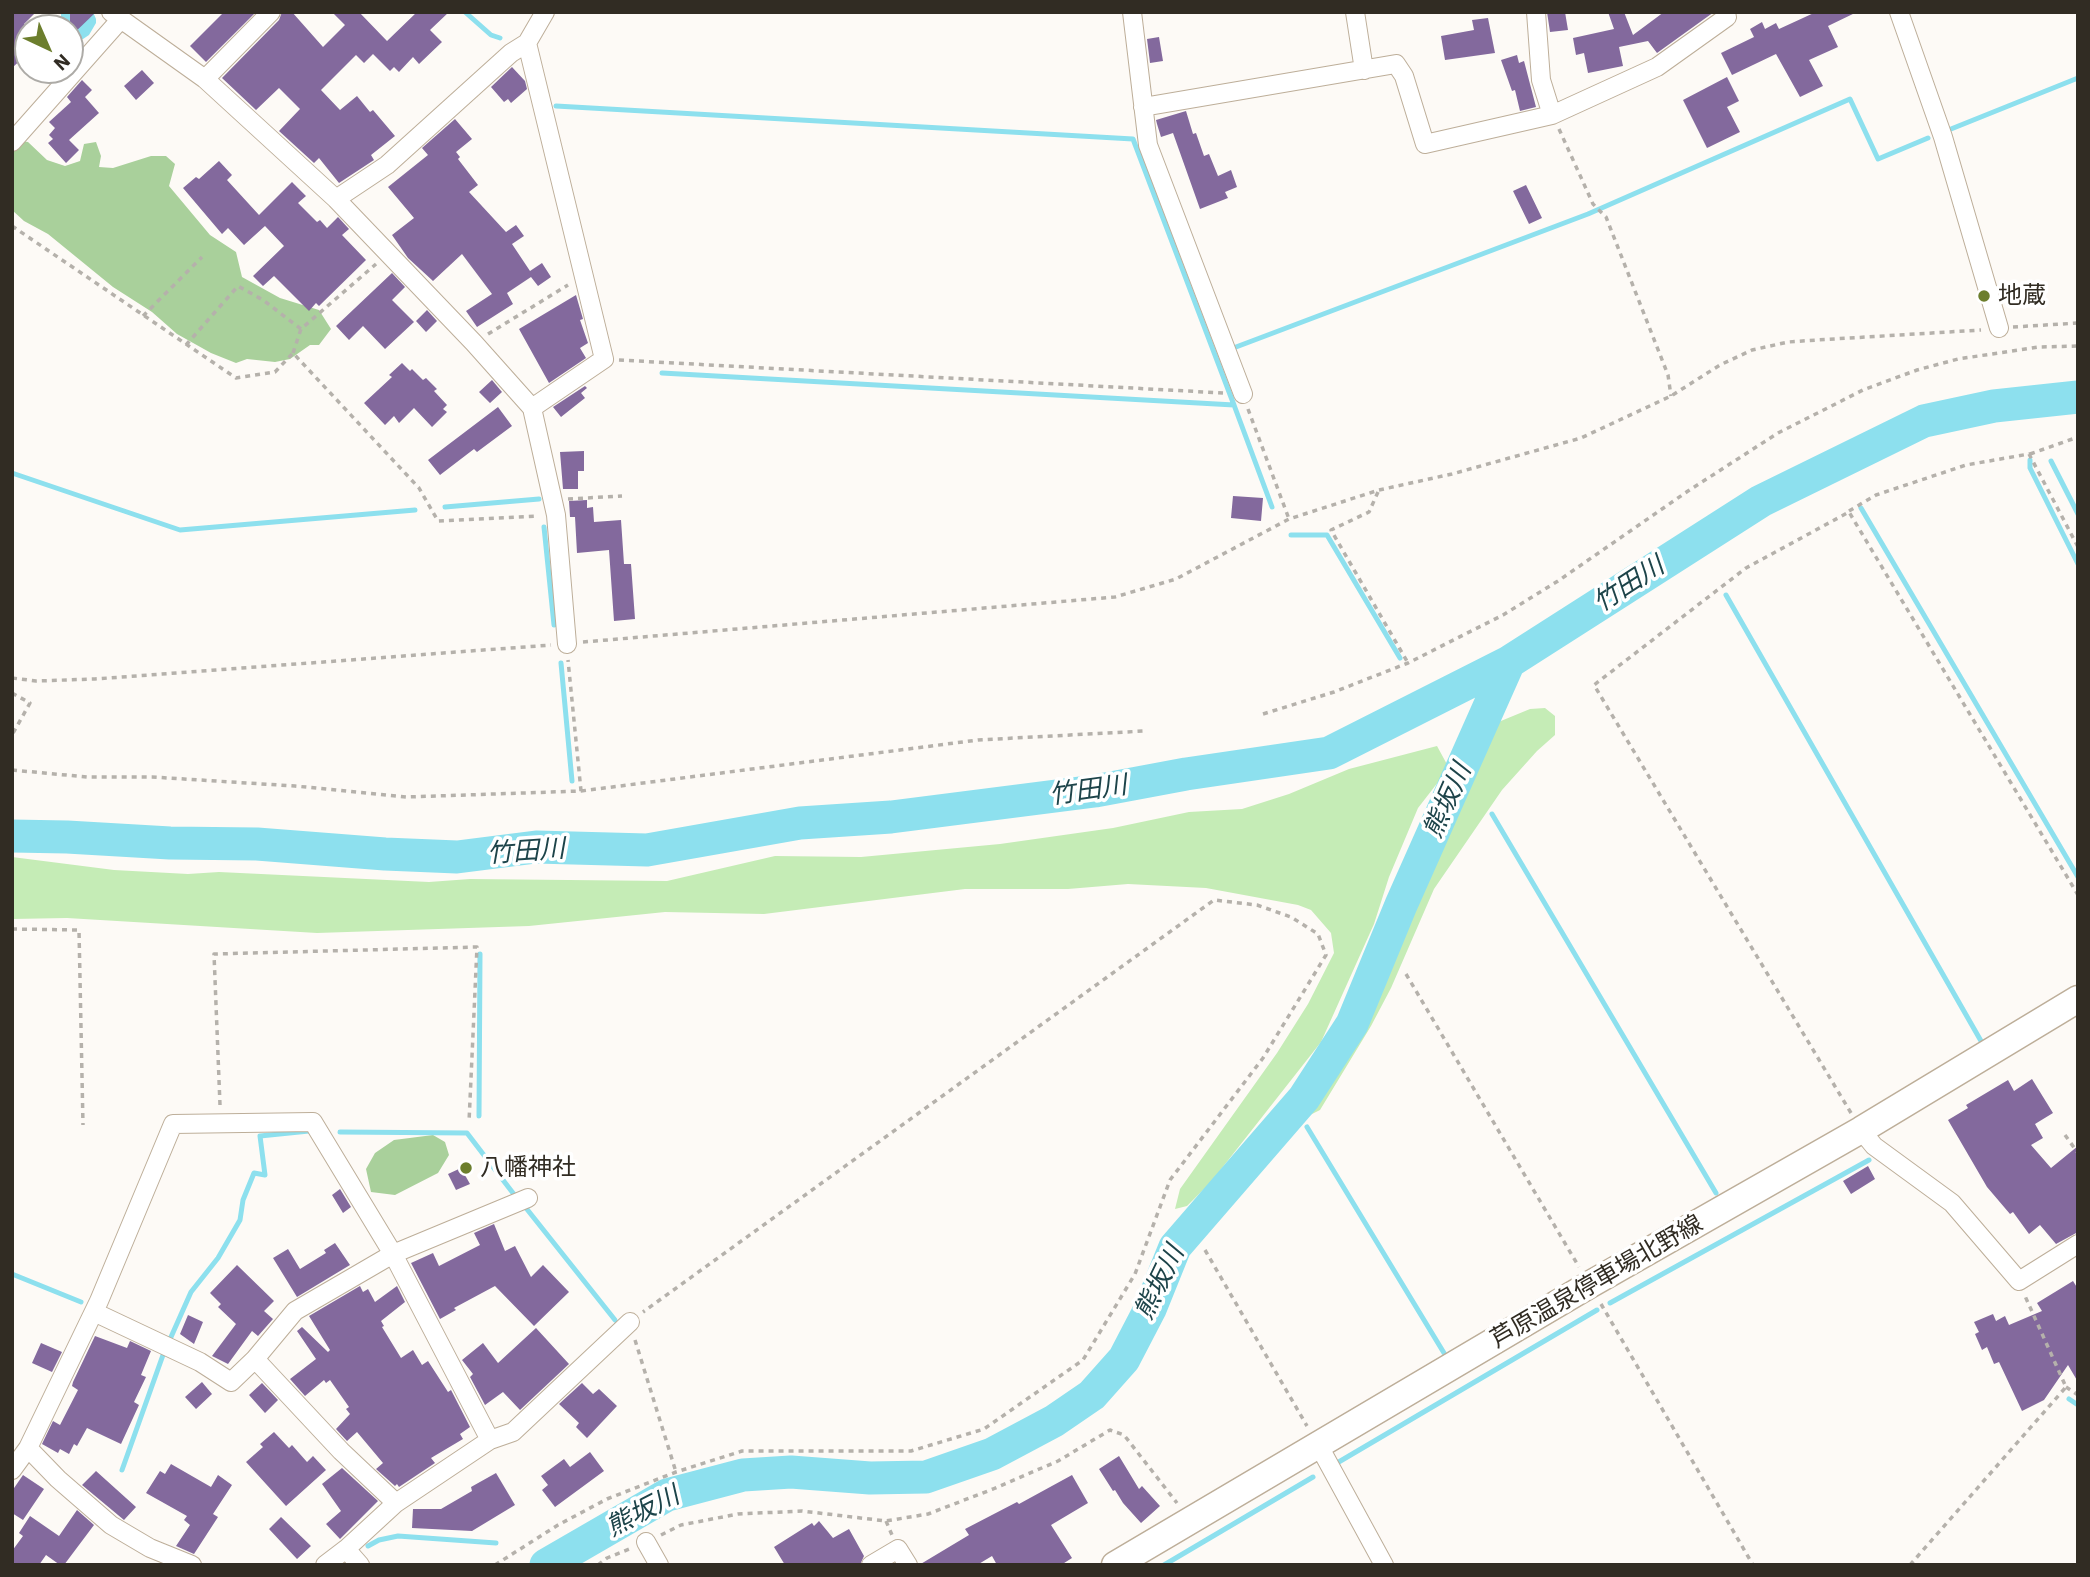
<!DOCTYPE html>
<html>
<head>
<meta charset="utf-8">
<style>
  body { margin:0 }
  #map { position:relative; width:2090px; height:1577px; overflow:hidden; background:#fdfaf6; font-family:"IBM Plex Sans",sans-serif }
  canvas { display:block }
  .frame { position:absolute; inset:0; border:14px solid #312c23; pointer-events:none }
  .north { position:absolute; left:14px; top:14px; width:70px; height:70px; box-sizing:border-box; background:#fff; border:2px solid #adaba7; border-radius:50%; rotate:136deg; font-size:19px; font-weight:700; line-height:28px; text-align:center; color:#312c23 }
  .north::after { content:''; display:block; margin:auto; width:24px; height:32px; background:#6c7e2d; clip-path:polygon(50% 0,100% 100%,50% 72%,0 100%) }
</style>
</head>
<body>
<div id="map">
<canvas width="2090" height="1577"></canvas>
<div class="frame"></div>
<div class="north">N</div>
</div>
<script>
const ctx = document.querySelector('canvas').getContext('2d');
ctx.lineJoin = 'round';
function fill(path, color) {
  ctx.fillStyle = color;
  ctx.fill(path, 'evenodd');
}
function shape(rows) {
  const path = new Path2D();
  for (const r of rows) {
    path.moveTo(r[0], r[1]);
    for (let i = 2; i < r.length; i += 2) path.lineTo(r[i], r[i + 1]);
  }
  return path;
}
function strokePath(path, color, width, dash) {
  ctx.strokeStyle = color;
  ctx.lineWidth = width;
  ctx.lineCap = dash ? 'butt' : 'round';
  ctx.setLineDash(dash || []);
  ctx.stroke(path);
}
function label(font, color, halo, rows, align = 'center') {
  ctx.font = font + ' "IBM Plex Sans","Noto Sans JP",sans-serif';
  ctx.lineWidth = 7;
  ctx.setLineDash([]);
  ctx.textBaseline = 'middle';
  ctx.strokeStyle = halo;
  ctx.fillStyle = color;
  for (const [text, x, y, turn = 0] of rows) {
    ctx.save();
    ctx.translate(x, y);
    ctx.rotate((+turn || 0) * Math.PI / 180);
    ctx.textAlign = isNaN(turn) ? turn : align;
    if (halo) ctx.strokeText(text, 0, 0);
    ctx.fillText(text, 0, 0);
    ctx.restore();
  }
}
const green = shape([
  [1545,708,1555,716,1555,735,1537,751,1502,790,1434,889,1391,988,1371,1026,1320,1110,1306,1117,1305,1110,1313,1093,1342,1054,1375,991,1426,871,1457,810,1486,739,1496,723,1530,709],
  [1437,746,1449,768,1418,808,1389,877,1374,924,1321,1042,1211,1182,1187,1206,1175,1209,1180,1189,1277,1053,1308,1004,1334,953,1331,933,1311,910,1298,905,1206,888,1128,884,1068,889,965,889,764,914,665,912,529,926,317,933,67,918,12,919,12,857,114,870,188,874,219,872,429,882,470,879,667,881,775,856,861,857,1000,844,1113,828,1189,812,1242,809,1289,794,1349,769]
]);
const forest = shape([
  [21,141,28,142,47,160,65,166,80,161,84,144,96,142,101,156,99,167,113,168,151,156,166,156,175,164,169,186,210,235,236,252,242,277,280,298,319,310,331,329,319,345,310,345,290,359,275,362,247,359,236,363,211,353,177,334,152,312,113,287,48,234,24,221,12,210,12,150],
  [433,1135,445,1142,449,1155,438,1173,395,1195,371,1192,366,1169,375,1153,394,1140]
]);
const water = shape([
  [61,12,93,12,96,19,96,23,89,35,83,39,77,39,70,28,61,21]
]);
const stream = shape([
  [465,12,491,35,500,38],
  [556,106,1133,139,1234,405],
  [1951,129,2078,78],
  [1236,347,1588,214,1850,99,1878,159,1928,138],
  [662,373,1234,405,1272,507],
  [2030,460,2030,468,2078,564],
  [2051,461,2078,514],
  [12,473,180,530,415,510],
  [445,507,539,499],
  [1861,508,2078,877],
  [544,527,554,625],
  [1291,535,1327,535,1400,658],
  [1726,595,1981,1041],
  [561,663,572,781],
  [1492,814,1716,1193],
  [479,1116,480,954],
  [1307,1127,1444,1353],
  [340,1132,467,1133,516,1197],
  [526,1208,615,1320],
  [12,1274,81,1302],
  [1610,1303,1869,1160],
  [2069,1399,2078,1405],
  [1337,1463,1597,1310],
  [122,1470,163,1355,191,1292,218,1258,240,1220,243,1200,254,1173,265,1175,260,1136,309,1131],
  [368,1546,379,1540,398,1536,496,1543],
  [1164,1565,1313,1477]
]);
const river = shape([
  [12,836,67,837,170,843,257,844,385,854,457,857,536,847,647,850,800,823,891,817,1095,791,1186,774,1329,753,1509,662,1761,501,1924,421,1994,406,2078,397],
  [546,1565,667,1495,743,1475,791,1472,870,1478,926,1477,992,1454,1054,1421,1092,1395,1124,1359,1150,1309,1175,1247,1304,1098,1352,1024,1401,905,1509,662]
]);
const building = shape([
  [12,12,36,12,24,24,28,28,28,53,12,68],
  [70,12,96,12,70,37],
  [224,12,254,14,206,62,190,46],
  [282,12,292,12,323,47,345,25,332,12,359,12,387,41,417,12,449,12,430,30,442,42,419,64,413,57,399,72,394,67,390,71,373,54,364,63,356,55,321,90,340,110,357,96,370,112,373,110,395,136,371,155,374,160,339,183,319,158,314,163,279,131,300,109,279,88,256,110,222,78,279,20],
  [1547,12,1565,12,1568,30,1550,32],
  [1608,12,1624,12,1633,35,1664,12,1714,12,1657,53,1648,41,1619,47,1623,66,1588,73,1584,53,1576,55,1573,38,1614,29],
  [1816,12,1857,12,1828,26,1838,47,1809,60,1823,86,1800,97,1776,54,1732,75,1721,53,1754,37,1750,29,1762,22,1765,29,1776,23,1779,29],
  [1488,18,1495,53,1445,60,1441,36,1474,30,1472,20],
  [1159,37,1163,61,1150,63,1147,39],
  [1517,55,1519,63,1524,61,1536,107,1520,111,1515,90,1512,91,1501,60],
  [512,67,525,81,527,89,511,103,508,99,504,102,491,87],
  [41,70,61,70,51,81],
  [142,70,154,83,136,100,124,86],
  [1727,77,1739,101,1727,107,1740,132,1707,148,1683,100],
  [82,80,92,90,85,97,99,113,69,140,79,150,66,163,48,143,53,139,49,135,55,128,49,122,71,102,67,97],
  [1186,111,1193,134,1196,133,1204,156,1209,154,1218,176,1231,170,1237,187,1225,192,1228,198,1200,209,1173,133,1161,137,1157,124,1156,120],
  [455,119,472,139,456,152,460,157,458,159,478,185,469,192,506,232,516,225,524,236,512,244,530,271,542,263,551,277,538,286,531,277,507,293,513,304,477,327,466,311,492,294,462,254,433,281,408,258,392,235,414,218,388,187,428,155,422,148],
  [219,161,232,175,227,180,259,215,292,182,306,196,298,203,317,222,320,220,327,228,338,217,349,229,342,235,366,260,319,306,316,303,309,311,274,276,263,286,253,276,284,246,265,226,244,245,228,228,222,234,183,188,196,177,199,179],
  [1526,185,1542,218,1529,224,1513,191],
  [392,273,405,287,392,300,414,322,385,349,363,326,349,340,336,326],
  [576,295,583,319,580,320,588,343,580,348,586,358,549,383,519,329],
  [427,310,437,321,426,332,416,321],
  [402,363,410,371,412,369,423,380,426,378,437,389,434,391,447,405,443,409,447,412,432,427,414,408,399,423,394,416,385,425,364,403,392,377,389,375],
  [492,380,502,392,490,403,479,392],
  [585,386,587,388,581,393,585,398,561,417,553,407],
  [498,407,512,426,477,452,474,449,440,475,428,460],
  [584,451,584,471,578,471,578,489,563,489,560,452],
  [1233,496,1263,498,1261,521,1231,518],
  [587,500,587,508,593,507,594,522,621,520,624,564,631,564,635,619,614,621,609,550,577,553,575,517,570,517,569,501],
  [2032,1079,2053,1113,2035,1124,2043,1138,2031,1145,2051,1168,2078,1146,2078,1232,2056,1244,2040,1225,2029,1234,2013,1212,2010,1214,1987,1187,1948,1120,1968,1108,1966,1105,2008,1080,2014,1091],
  [1868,1166,1875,1179,1851,1194,1843,1181],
  [461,1168,470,1184,456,1190,448,1174],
  [340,1189,351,1207,343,1213,332,1195],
  [494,1224,505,1251,515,1246,531,1277,543,1265,569,1292,534,1326,495,1286,454,1308,456,1310,440,1319,411,1263,433,1253,439,1266,480,1245,474,1233],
  [335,1243,350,1265,297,1297,273,1258,288,1249,300,1269,326,1253,324,1250],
  [237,1265,274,1301,264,1311,273,1319,258,1336,252,1331,228,1364,212,1356,236,1324,218,1307,221,1304,210,1293],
  [2073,1281,2078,1289,2078,1382,2068,1365,2044,1400,2022,1411,1999,1362,1994,1364,1987,1347,1982,1350,1975,1334,1979,1332,1974,1322,1993,1314,1996,1321,2005,1316,2009,1325,2042,1311,2037,1303],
  [360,1286,363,1292,368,1289,375,1302,397,1286,405,1302,381,1321,384,1326,382,1327,401,1358,413,1350,422,1365,428,1361,448,1392,451,1390,470,1427,460,1434,463,1439,431,1458,435,1463,399,1487,397,1484,395,1486,376,1469,383,1463,357,1432,347,1441,336,1429,350,1414,346,1409,349,1407,330,1380,326,1383,324,1380,305,1396,290,1379,316,1359,297,1331,302,1327,328,1352,330,1350,309,1316],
  [188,1315,203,1322,194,1344,180,1334],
  [536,1328,569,1364,520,1410,503,1392,485,1405,470,1377,473,1374,462,1360,483,1343,498,1363],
  [95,1336,127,1348,130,1341,151,1351,141,1375,146,1377,134,1402,139,1405,121,1444,87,1428,77,1446,74,1444,69,1454,60,1449,58,1453,42,1444,53,1421,60,1425,78,1390,72,1386,73,1382],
  [41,1343,62,1352,52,1372,32,1363],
  [202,1382,212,1394,196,1409,185,1397],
  [262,1383,278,1400,265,1413,249,1395],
  [582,1383,593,1394,599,1389,617,1406,587,1438,576,1427,579,1423,559,1404],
  [274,1432,289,1448,292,1445,307,1462,313,1456,326,1470,286,1506,246,1462,263,1447,260,1444],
  [590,1452,604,1471,555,1507,542,1490,548,1485,541,1476,564,1459,570,1467],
  [1119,1456,1139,1489,1142,1486,1160,1506,1141,1523,1123,1503,1115,1490,1113,1491,1099,1469],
  [171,1464,211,1487,218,1475,232,1485,213,1514,218,1517,194,1554,176,1546,190,1525,184,1520,187,1516,146,1493,160,1471,165,1474],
  [342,1468,378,1501,340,1539,326,1524,341,1511,322,1484],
  [96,1471,136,1507,124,1520,82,1485],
  [496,1473,515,1505,472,1531,412,1528,413,1509,441,1509,472,1491,471,1487],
  [23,1475,44,1489,23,1520,12,1513,12,1491],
  [1072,1475,1088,1503,1051,1525,1072,1558,1061,1565,997,1565,992,1556,977,1565,919,1565,969,1535,965,1529,1017,1502,1019,1504],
  [77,1510,94,1525,64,1565,60,1565,46,1555,39,1565,12,1565,12,1551,23,1536,19,1533,30,1516,59,1536],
  [281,1517,311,1546,297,1559,269,1529],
  [819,1521,833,1538,849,1529,864,1556,860,1565,785,1565,774,1547,812,1523,814,1526]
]);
const path = shape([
  [1559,129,1593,204,1606,217,1668,375,1671,396],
  [12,226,236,378,275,372,293,353,419,488,438,521,538,516],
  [143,316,202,257],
  [2013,327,2078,323],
  [488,334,568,285],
  [186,345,238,286,263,300,301,329],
  [293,353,301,329,376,264],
  [619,360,1223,393],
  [1248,409,1289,519],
  [2030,454,2078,437],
  [1378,492,1369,512,1331,530,1408,663],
  [568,499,622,496],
  [1849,511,1876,495,1966,465,2029,454,2078,547],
  [583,642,1115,597,1176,579,1289,519,1379,490,1452,474,1581,438,1671,396,1720,365,1752,350,1788,342,1817,340,1981,330],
  [12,678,36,681,95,679,551,645],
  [12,693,30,703,12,735],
  [1263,714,1334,692,1408,663,1503,615,1558,581,1688,491,1778,433,1863,390,1917,370,1958,359,2039,347,2078,346],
  [12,770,87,777,152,777,295,786,407,797,581,791,568,660],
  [581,791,978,740,1144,731],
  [12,929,79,930,83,1125],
  [1406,974,1579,1267],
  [220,1105,214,954,477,947,469,1122],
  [1851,1113,1594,685,1746,568,1849,512,2078,895],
  [2065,1135,2078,1153],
  [1205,1250,1307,1426],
  [1601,1304,1753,1565],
  [635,1340,676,1472],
  [2066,1387,2078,1395],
  [886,1521,892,1535],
  [661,1535,681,1525,738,1514,802,1511,886,1521,928,1514,993,1489,1058,1461,1110,1430,1124,1435,1177,1503],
  [495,1565,558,1525,607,1499,676,1472,742,1451,911,1451,984,1429,1083,1360,1135,1274,1170,1180,1263,1058,1326,955,1318,934,1291,917,1257,905,1214,900,643,1312],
  [598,1565,607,1558,632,1548],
  [1910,1565,2066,1387,2025,1296]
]);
const street = shape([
  [111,12,205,79,336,199,474,343,532,408,556,515,567,644],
  [1132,12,1148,145,1243,394],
  [1355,12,1364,70],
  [1536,12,1541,80,1552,115],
  [1899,12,1943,137,1999,328],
  [205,79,271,12],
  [1143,107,1396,64,1404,76,1425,144,1552,115,1657,67,1727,17],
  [12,142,120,20],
  [336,199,387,165,511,53,527,43],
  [532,408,604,359,527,43,545,12],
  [1861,1130,1874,1146,1952,1203,2019,1281,2078,1244],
  [94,1312,200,1362,231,1382,255,1359,295,1311,393,1254,528,1198],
  [255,1359,341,1451,396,1503],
  [1319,1446,1384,1565],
  [28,1448,58,1479,111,1525,150,1548,192,1565],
  [12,1470,28,1448,99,1301,173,1124,313,1122,393,1254,490,1440],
  [646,1542,659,1565],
  [346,1549,360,1565],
  [325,1565,346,1549,396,1503,490,1440,513,1432,630,1322],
  [871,1565,898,1549,908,1565]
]);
const secondary = shape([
  [1115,1565,1589,1285,1861,1130,2078,999]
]);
const markers = [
  [1984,296,7,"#6c7e2d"],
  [466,1168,7,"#6c7e2d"]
];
const poiNames = [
  ["地蔵",1998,296],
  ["八幡神社",480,1168]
];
const streetNames = [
  ["芦原温泉停車場北野線",1597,1282,-30]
];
const waterNames = [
  ["竹田川",1629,585,-33],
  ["竹田川",1088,791,-8],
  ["熊坂川",1448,801,-66],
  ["竹田川",526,852,-4],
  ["熊坂川",1160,1283,-64],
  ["熊坂川",643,1512,-27]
];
fill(green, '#c5ecb6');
fill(forest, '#a9d09b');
fill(water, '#8de0ee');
strokePath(stream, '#8de0ee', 5);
strokePath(river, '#8de0ee', 33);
fill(building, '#83699d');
strokePath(street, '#bdae99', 20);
strokePath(secondary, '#bdae99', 29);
strokePath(path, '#b5b1ab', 3.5, [5, 5]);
strokePath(street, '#fff', 18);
strokePath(secondary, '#fff', 26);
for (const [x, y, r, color] of markers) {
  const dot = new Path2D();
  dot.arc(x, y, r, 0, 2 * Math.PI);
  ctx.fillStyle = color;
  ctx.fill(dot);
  strokePath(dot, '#fff', 2.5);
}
label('24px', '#312c23', '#fff', poiNames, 'left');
label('24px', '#312c23', '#fff', streetNames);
label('italic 26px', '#1d444a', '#fff', waterNames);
</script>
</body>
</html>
